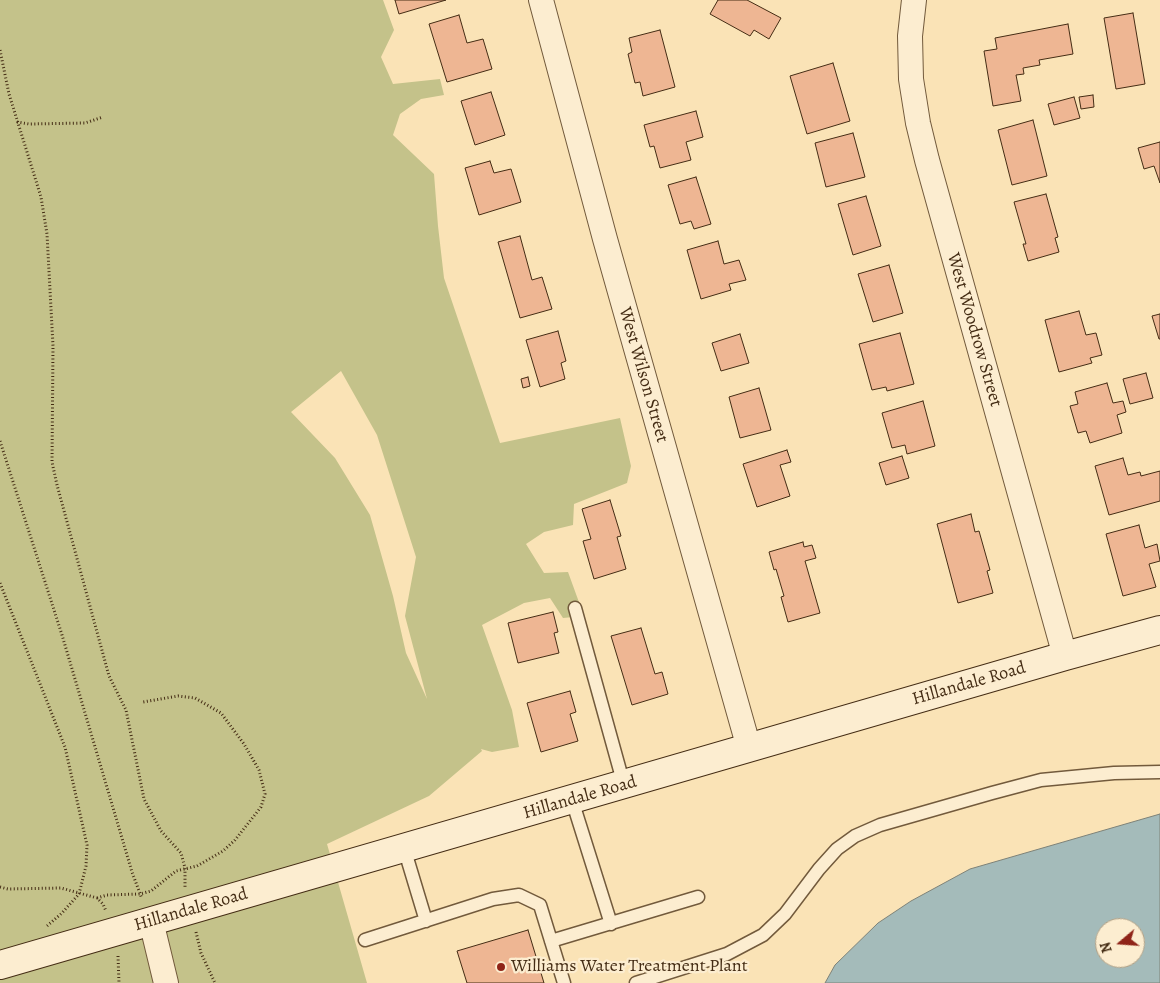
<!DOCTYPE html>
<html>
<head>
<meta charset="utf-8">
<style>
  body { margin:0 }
  #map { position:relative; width:1160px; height:983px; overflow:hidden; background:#fae3b6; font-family:Alegreya,serif }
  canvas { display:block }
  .north { position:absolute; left:1095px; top:918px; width:50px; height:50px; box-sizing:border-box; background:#fcedd0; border:1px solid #b2a085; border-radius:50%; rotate:252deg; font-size:14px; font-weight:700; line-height:20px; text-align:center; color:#442c14 }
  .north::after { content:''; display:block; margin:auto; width:18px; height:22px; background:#8f2418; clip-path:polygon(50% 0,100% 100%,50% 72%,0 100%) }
</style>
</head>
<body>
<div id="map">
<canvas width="1160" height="983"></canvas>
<div class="north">N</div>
</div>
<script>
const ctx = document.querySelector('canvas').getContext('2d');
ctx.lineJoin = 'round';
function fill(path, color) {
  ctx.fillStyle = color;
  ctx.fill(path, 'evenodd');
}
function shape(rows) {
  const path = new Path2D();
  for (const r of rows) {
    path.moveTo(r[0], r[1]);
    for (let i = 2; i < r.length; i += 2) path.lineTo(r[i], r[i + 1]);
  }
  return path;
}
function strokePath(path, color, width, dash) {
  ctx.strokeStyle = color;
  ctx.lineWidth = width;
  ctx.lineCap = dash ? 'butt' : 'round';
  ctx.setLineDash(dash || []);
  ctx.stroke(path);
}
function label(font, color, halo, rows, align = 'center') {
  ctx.font = font + ' Alegreya,serif';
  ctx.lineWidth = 4.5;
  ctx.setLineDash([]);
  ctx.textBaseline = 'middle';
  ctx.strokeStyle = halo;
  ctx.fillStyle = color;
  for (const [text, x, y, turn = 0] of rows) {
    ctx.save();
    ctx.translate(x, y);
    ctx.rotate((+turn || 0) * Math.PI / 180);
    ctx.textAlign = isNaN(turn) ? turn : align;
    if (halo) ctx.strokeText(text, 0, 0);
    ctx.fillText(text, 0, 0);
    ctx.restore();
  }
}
const green = shape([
  [0,0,383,0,394,30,381,57,393,84,440,79,444,95,421,99,400,114,393,135,434,174,438,226,444,278,500,443,620,418,631,466,627,483,574,504,573,525,544,532,526,544,544,573,568,572,584,616,563,618,550,598,524,603,482,625,512,710,519,747,492,752,481,749,482,751,429,796,327,844,367,983,0,983],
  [341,371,377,435,416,557,405,616,427,699,406,653,393,596,370,515,335,458,291,412]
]);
const water = shape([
  [1160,814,1160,983,825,983,835,965,878,923,911,901,970,869,1160,814],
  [1105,928,1135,928,1135,958,1105,958,1105,928]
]);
const building = shape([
  [395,0,446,0,399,14,395,0],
  [718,0,747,0,781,18,769,39,754,30,750,36,710,14,718,0],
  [1133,13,1145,84,1116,89,1104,18,1133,13],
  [459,15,467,43,483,39,492,69,447,82,429,24,459,15],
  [1068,24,1073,54,1039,60,1040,65,1023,68,1024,74,1016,75,1021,101,993,106,984,51,997,49,995,38,1068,24],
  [660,30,675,87,643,96,640,82,635,83,628,54,632,52,629,38,660,30],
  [833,63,850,121,807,134,790,76,833,63],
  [491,92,505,135,475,145,461,101,491,92],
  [1093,95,1094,107,1081,109,1079,97,1093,95],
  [1074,97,1080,118,1054,125,1048,104,1074,97],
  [696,111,703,137,686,142,691,160,660,168,654,146,650,147,644,125,696,111],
  [1033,120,1047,176,1012,185,998,130,1033,120],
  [853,133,865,177,826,187,815,143,853,133],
  [1160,142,1160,183,1154,166,1144,169,1138,148,1160,142],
  [490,161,494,173,511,169,521,202,479,215,465,168,490,161],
  [696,177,711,224,694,229,691,221,680,224,668,185,696,177],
  [1046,194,1058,237,1055,238,1059,252,1028,261,1023,244,1026,244,1014,202,1046,194],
  [866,196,881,246,853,255,838,204,866,196],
  [520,236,532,280,542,277,552,309,520,318,498,242,520,236],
  [718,241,724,264,739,260,746,280,729,284,731,290,701,299,687,250,718,241],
  [889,265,903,313,873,322,858,274,889,265],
  [1079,311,1086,335,1096,333,1102,355,1090,358,1092,363,1059,372,1045,320,1079,311],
  [1160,314,1160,339,1159,339,1152,316,1160,314],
  [558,331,566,361,561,363,565,379,540,387,526,340,558,331],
  [900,333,914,384,887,391,886,387,872,390,859,344,900,333],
  [740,334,749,363,721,371,712,343,740,334],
  [1146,373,1153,398,1130,404,1123,379,1146,373],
  [528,377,530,386,523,388,521,379,528,377],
  [1107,383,1113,403,1123,401,1126,412,1117,415,1122,433,1090,443,1086,431,1078,433,1070,406,1078,404,1075,392,1107,383],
  [759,388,771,430,740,438,729,397,759,388],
  [923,401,935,446,907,454,905,445,892,448,882,413,923,401],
  [787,450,791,462,780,465,790,496,757,507,743,464,787,450],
  [902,456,909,478,886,485,879,463,902,456],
  [1123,458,1128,475,1140,472,1141,476,1160,471,1160,501,1109,515,1095,466,1123,458],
  [610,500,621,536,617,537,626,569,594,579,583,541,591,539,582,509,610,500],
  [971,514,975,532,979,531,990,570,987,571,993,593,958,603,937,524,971,514],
  [1139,525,1145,548,1157,544,1160,561,1149,564,1156,587,1123,596,1106,534,1139,525],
  [803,542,804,547,812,545,816,558,805,561,820,613,788,622,781,597,784,596,776,569,774,570,769,552,803,542],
  [553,612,558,632,554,633,559,653,518,663,508,623,553,612],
  [641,628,655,674,662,672,668,694,632,705,611,636,641,628],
  [570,691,576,712,570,714,578,741,541,752,527,703,570,691],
  [528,930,544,983,467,983,457,951,528,930]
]);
const path = shape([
  [0,50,9,94,41,197,47,234,53,346,52,462,57,485,109,676,126,710,144,799,161,831,181,853,185,868,185,887],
  [17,122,29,124,85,123,103,117],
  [0,441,62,635,132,872,142,899],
  [0,583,65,747,87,845,86,866,79,894,62,913,47,926],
  [0,887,8,889,61,888,97,898,103,904,106,911],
  [97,898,107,895,140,894,151,891,176,871,197,866,223,851,235,840,261,807,265,794,259,770,244,744,221,713,195,698,178,696,143,702],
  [196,932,201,953,215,983],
  [118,956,119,983]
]);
const service = shape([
  [575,608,624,785],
  [572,800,611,924],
  [404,848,426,921],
  [365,940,493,899,519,895,540,905,564,983],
  [551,941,698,897],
  [636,983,727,954,763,935,785,914,819,869,837,849,855,836,880,825,992,793,1041,780,1114,773,1160,772]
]);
const minor = shape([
  [541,0,605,239,749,748],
  [914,0,910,36,911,79,918,123,927,160,1065,656],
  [151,921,166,983]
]);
const secondary = shape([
  [0,965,1065,656,1160,630]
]);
const markers = [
  [501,967,5,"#8f2418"]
];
const streetNames = [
  ["West Woodrow Street",974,330,74],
  ["West Wilson Street",643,375,74],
  ["Hillandale Road",969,684,-16],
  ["Hillandale Road",580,798,-16],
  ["Hillandale Road",191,910,-16]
];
const poiNames = [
  ["Williams Water Treatment Plant",511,967]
];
fill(green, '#c4c28a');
fill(water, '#a4bbba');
strokePath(water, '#7e8278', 1);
fill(building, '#eeb693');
strokePath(building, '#442c14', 1);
strokePath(service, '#725a3c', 15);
strokePath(minor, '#725a3c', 26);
strokePath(secondary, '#442c14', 30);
strokePath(path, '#442c14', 3, [1, 2.5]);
strokePath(service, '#fcedd0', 12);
strokePath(minor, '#fcedd0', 24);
strokePath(secondary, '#fcedd0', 28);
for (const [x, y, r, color] of markers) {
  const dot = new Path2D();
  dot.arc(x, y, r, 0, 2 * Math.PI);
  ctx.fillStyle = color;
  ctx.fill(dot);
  strokePath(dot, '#fcedd0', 2);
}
label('18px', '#442c14', '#fcedd0', streetNames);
label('18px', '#442c14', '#fcedd0', poiNames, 'left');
</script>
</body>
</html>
